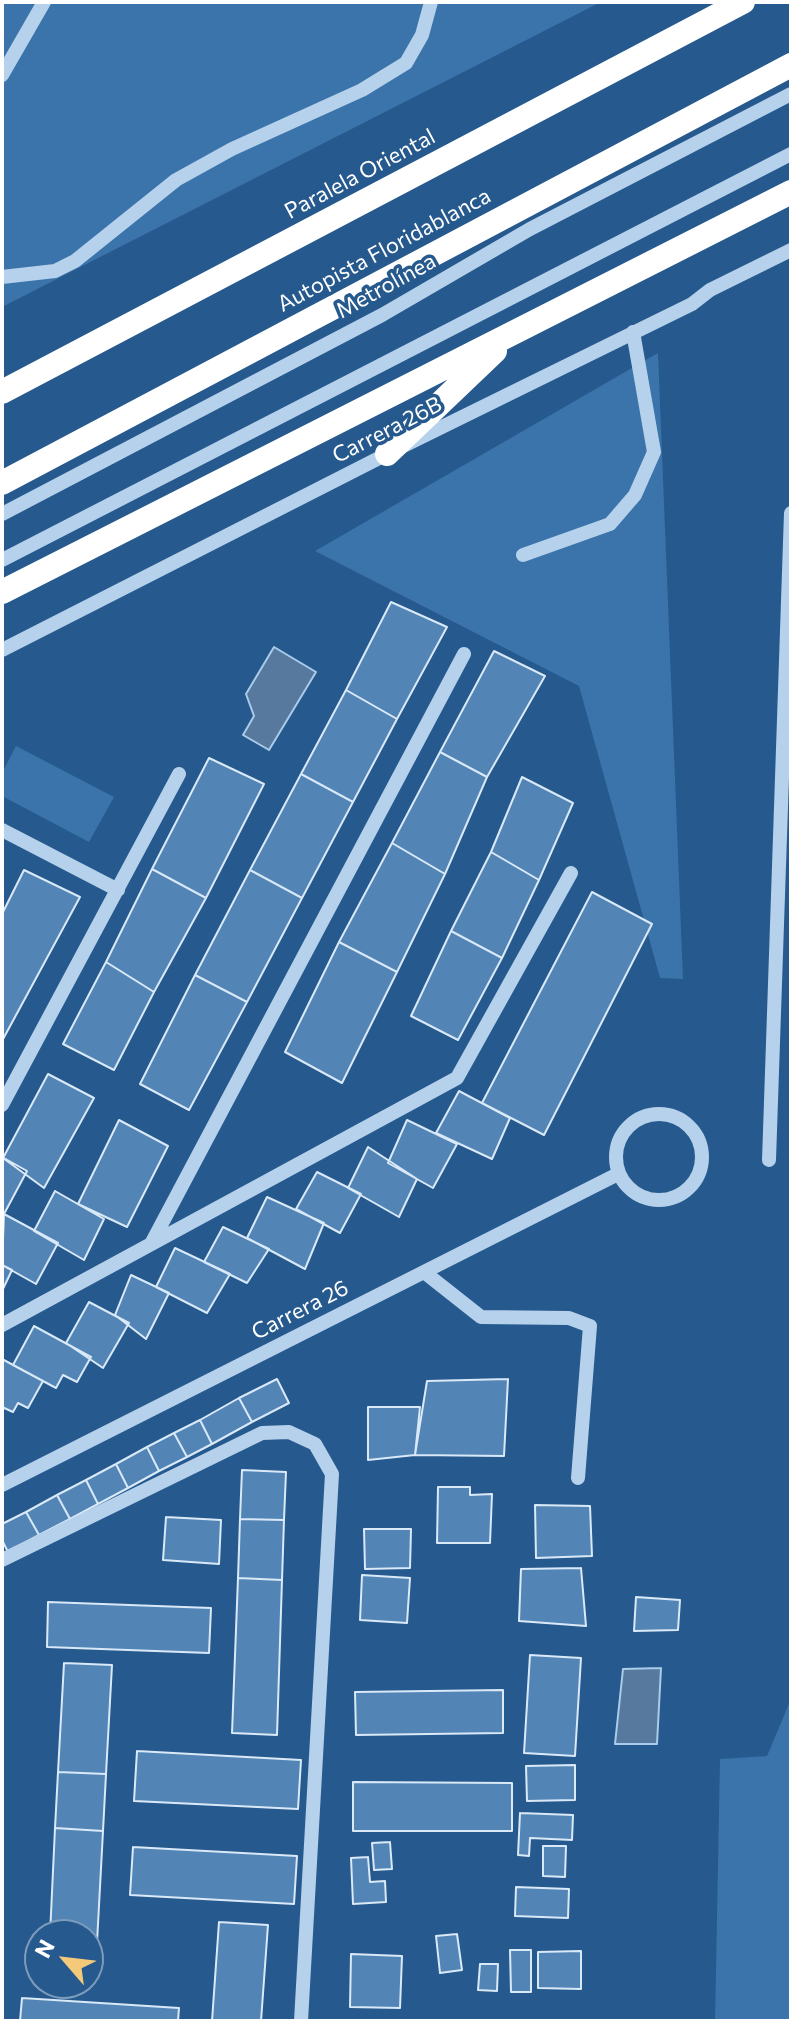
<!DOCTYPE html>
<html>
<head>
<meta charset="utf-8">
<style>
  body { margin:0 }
  #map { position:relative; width:793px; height:2023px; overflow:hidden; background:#26598d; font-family:Commissioner,sans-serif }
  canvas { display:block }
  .frame { position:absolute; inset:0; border:4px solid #fff; pointer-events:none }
  .north { position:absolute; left:24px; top:1919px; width:80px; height:80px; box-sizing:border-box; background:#26598d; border:2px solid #7d9bbb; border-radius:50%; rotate:298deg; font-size:22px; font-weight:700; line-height:32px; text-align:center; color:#fff }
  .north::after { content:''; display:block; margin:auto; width:28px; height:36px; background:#f4ca7a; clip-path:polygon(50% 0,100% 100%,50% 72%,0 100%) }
</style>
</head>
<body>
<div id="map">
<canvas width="793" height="2023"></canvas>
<div class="frame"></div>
<div class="north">N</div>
</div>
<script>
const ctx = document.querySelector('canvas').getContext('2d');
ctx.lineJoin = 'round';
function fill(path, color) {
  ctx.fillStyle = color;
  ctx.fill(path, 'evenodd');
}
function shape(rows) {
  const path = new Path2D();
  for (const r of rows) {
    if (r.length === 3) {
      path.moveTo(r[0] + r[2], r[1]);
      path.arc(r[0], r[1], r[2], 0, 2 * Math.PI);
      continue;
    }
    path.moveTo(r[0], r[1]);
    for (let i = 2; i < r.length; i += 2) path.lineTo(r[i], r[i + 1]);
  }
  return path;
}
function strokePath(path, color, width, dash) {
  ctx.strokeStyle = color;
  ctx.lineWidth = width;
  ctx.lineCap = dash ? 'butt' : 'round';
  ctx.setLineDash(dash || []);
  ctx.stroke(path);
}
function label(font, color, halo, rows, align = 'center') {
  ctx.font = font + ' Commissioner,sans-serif';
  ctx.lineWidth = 7;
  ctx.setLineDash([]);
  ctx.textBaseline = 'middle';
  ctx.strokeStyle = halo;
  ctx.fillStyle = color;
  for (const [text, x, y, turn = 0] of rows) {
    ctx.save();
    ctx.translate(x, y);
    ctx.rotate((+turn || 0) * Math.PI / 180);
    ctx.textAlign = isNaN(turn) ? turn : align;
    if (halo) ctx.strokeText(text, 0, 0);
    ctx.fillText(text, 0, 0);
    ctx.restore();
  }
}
const green = shape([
  [2,2,601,2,2,307],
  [658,353,683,979,660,978,579,686,315,551],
  [16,746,114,797,89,842,2,796,2,773],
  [791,1699,791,2021,715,2021,720,1759,767,1756]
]);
const water = shape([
  [274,647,316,672,269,750,243,735,254,716,246,694,274,647],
  [661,1668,657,1744,615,1744,623,1669,661,1668]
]);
const building = shape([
  [391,602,447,627,397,719,346,690,391,602],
  [494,651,545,676,487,777,440,752,494,651],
  [346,690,397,719,353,802,301,774,346,690],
  [440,752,487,777,445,874,392,843,440,752],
  [209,758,264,784,206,898,152,869,209,758],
  [301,774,353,802,302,898,250,870,301,774],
  [522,777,573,803,539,880,491,852,522,777],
  [392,843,445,874,397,972,339,942,392,843],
  [491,852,539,880,502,958,451,931,491,852],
  [152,869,206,898,154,992,106,962,152,869],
  [24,870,80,897,2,1041,2,914,24,870],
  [250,870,302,898,247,1002,195,975,250,870],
  [592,892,652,924,544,1135,482,1103,592,892],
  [451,931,502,958,458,1040,411,1016,451,931],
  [339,942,397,972,342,1083,285,1052,339,942],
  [106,962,154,992,114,1070,63,1044,106,962],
  [195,975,247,1002,189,1110,140,1084,195,975],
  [48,1074,94,1098,44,1188,3,1158,48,1074],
  [459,1091,510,1118,492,1159,436,1133,459,1091],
  [119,1120,168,1146,127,1227,78,1204,119,1120],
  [407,1120,457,1144,433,1188,388,1163,407,1120],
  [368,1147,417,1179,399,1217,348,1188,368,1147],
  [2,1157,27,1171,4,1214,2,1213,2,1157],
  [317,1172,361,1194,340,1233,296,1209,317,1172],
  [55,1191,104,1219,84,1260,34,1231,55,1191],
  [267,1197,324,1223,305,1269,247,1238,267,1197],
  [4,1214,58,1243,36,1284,2,1265,4,1214],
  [223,1227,269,1249,247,1283,204,1262,223,1227],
  [175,1248,230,1274,207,1313,156,1287,175,1248],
  [2,1265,12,1270,2,1291,2,1265],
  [131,1275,169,1293,146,1339,115,1315,131,1275],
  [89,1302,129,1323,103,1368,66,1343,89,1302],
  [34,1326,91,1357,77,1382,63,1375,56,1388,13,1365,34,1326],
  [2,1359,43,1381,28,1408,18,1403,13,1412,2,1407,2,1359],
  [277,1379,289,1403,252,1422,239,1398,277,1379],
  [508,1379,504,1456,415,1455,427,1381,508,1379],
  [239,1398,252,1422,212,1444,200,1420,239,1398],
  [368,1407,420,1407,415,1455,368,1460,368,1407],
  [200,1420,212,1444,187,1457,174,1433,200,1420],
  [174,1433,187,1457,159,1471,147,1447,174,1433],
  [147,1447,159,1471,128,1488,116,1464,147,1447],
  [116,1464,128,1488,98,1504,86,1480,116,1464],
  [242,1470,286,1472,284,1520,240,1519,242,1470],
  [86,1480,98,1504,70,1519,57,1495,86,1480],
  [438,1487,470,1487,470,1495,492,1494,490,1543,437,1543,438,1487],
  [57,1495,70,1519,39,1535,26,1512,57,1495],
  [535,1505,590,1506,592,1556,536,1558,535,1505],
  [26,1512,39,1535,8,1552,2,1540,2,1524,26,1512],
  [166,1517,221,1520,219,1564,163,1560,166,1517],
  [240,1519,284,1520,282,1580,238,1578,240,1519],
  [364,1529,411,1529,410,1568,365,1569,364,1529],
  [581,1568,586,1626,519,1621,521,1569,581,1568],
  [362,1575,410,1578,407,1623,360,1620,362,1575],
  [238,1578,282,1580,277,1735,232,1733,238,1578],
  [636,1597,680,1600,678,1630,634,1631,636,1597],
  [48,1602,211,1608,209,1653,47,1647,48,1602],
  [530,1655,581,1658,575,1756,524,1753,530,1655],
  [64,1663,112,1665,106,1774,58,1772,64,1663],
  [503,1690,503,1733,356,1735,355,1692,503,1690],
  [137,1751,301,1760,298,1809,134,1801,137,1751],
  [575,1765,575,1800,527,1801,526,1766,575,1765],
  [58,1772,106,1774,103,1831,55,1828,58,1772],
  [353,1782,512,1783,512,1831,353,1831,353,1782],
  [520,1813,573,1815,572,1840,530,1838,529,1856,518,1855,520,1813],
  [55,1828,103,1831,95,1980,88,1980,88,1935,50,1935,55,1828],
  [390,1842,392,1869,374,1870,372,1843,390,1842],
  [543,1846,566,1846,565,1877,543,1876,543,1846],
  [133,1847,297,1856,294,1904,130,1895,133,1847],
  [368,1857,370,1882,385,1881,386,1902,353,1904,351,1858,368,1857],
  [516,1887,569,1889,568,1918,515,1916,516,1887],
  [219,1922,268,1925,261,2021,212,2021,219,1922],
  [457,1934,462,1970,440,1973,436,1936,457,1934],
  [510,1950,531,1950,531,1992,511,1992,510,1950],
  [581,1951,581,1989,538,1988,538,1952,581,1951],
  [351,1954,402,1956,400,2008,350,2007,351,1954],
  [480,1964,498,1964,497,1991,478,1990,480,1964],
  [22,1998,179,2008,178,2021,20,2021,22,1998]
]);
const minor = shape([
  [2,75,44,2],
  [2,277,55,271,75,261,176,180,232,149,362,90,406,63,422,35,431,2],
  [2,514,382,315,530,229,791,94],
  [523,555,610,524,635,495,654,452,633,332],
  [2,560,791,154],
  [2,650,387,454,692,304,710,290,791,250],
  [2,830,118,890],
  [2,1105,179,774],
  [659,1157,43],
  [769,1160,791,513],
  [151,1244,464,654],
  [424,1272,481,1317,569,1318,590,1326,578,1478],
  [2,1325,457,1078,571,873],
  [2,1485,618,1174],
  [2,1560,262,1433,289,1432,315,1444,332,1474,301,2021]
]);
const highway = shape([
  [2,392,743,2],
  [387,454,495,351],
  [2,483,791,65],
  [2,592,791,192]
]);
const streetNames = [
  ["Paralela Oriental",360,174,-28],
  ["Autopista Floridablanca",384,250,-28],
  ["Metrolínea",386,286,-29],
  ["Carrera 26B",387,430,-27],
  ["Carrera 26",300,1310,-27]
];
fill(green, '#3a74aa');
fill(water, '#57799d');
strokePath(water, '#aacceb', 2);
fill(building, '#5285b6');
strokePath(building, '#dae9f8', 2);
strokePath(minor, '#b6d1eb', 14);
strokePath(highway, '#fff', 24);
label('22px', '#fff', '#26598d', streetNames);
</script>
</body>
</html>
